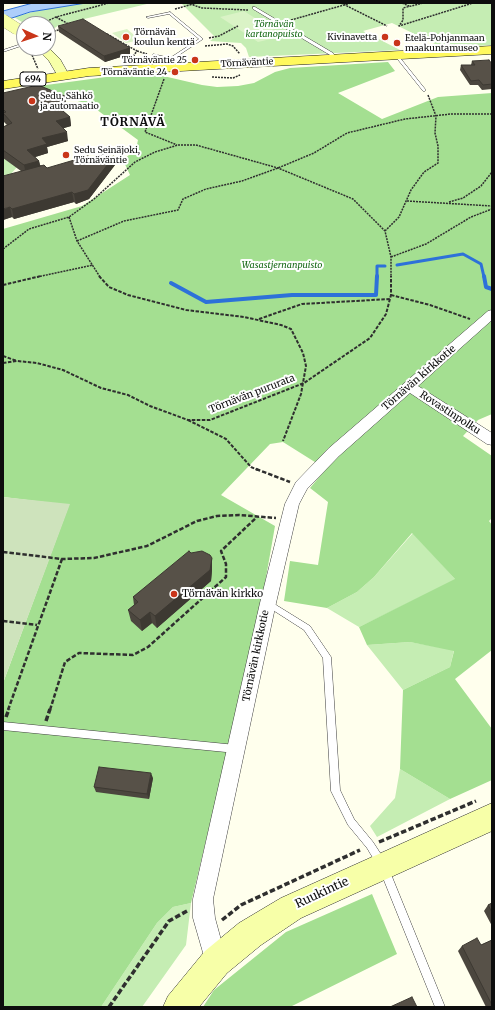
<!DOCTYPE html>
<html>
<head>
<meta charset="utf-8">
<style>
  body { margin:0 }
  #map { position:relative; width:495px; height:1010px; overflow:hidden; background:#ffffed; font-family:Merriweather,serif }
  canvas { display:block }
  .frame { position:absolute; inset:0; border:4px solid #0d0d0d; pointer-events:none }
  .north { position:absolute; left:16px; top:16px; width:40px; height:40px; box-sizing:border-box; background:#fff; border:1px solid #9e9e9e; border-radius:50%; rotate:93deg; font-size:11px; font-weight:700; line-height:16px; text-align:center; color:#0d0d0d }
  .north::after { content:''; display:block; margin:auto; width:14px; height:18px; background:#c93519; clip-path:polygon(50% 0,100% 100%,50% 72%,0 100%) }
</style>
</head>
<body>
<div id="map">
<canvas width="495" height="1010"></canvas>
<div class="frame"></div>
<div class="north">N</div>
</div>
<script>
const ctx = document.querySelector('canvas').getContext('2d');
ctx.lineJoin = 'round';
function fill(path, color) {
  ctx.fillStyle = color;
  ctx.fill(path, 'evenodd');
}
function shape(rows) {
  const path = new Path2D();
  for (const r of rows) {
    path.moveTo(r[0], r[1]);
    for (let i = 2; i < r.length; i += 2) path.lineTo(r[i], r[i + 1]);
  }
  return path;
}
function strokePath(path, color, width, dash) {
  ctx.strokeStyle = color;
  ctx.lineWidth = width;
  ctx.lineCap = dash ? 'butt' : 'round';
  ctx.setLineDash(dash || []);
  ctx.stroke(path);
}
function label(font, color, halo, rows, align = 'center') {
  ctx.font = font + ' Merriweather,serif';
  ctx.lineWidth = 4;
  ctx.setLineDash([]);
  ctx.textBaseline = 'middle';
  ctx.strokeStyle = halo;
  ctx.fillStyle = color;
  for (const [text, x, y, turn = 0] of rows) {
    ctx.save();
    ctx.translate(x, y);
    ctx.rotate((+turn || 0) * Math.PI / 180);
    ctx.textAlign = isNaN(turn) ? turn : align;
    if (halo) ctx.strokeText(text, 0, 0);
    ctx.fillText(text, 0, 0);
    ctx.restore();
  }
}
const green = shape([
  [86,3,151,3,59,25,49,32,48,24,25,24,14,17,48,8],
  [181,3,492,3,492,45,443,48,392,23,363,31,400,50,249,57,246,48,241,43,210,41,215,37],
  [3,158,17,167,10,175,3,176],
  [413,533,456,580,359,627,327,608,357,592,374,577],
  [410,642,454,650,450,667,403,690,367,645],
  [400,769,450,799,377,837,370,826,395,798],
  [191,903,186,945,142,1007,101,1007,157,923,173,907]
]);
const forest = shape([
  [388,62,395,71,338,93,382,119,438,97,492,93,492,414,478,420,463,436,492,456,492,518,489,521,492,525,492,650,455,679,492,729,492,780,450,799,400,769,403,690,450,667,454,651,410,642,367,645,359,627,455,579,412,533,374,577,357,592,327,608,284,601,290,561,318,565,328,502,310,488,326,469,283,442,270,444,221,495,275,526,258,623,191,903,173,907,157,923,101,1007,3,1007,3,683,69,505,3,497,3,229,82,206,130,175,123,160,136,149,138,140,89,104,51,94,39,86,106,77,159,75,202,85,217,87,238,86,254,83,275,72,290,68],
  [372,894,397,954,290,1007,203,1007,214,990,286,932]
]);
const cemetery = shape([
  [3,497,70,504,3,683]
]);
const pitch = shape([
  [244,11,283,36,258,42,220,17],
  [127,29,140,40,126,43,112,33]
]);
const water = shape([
  [33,3,86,3,30,12,3,21,3,11,33,3]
]);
const streamFar1 = shape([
  [397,265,463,254,481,264,484,277],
  [377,277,377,266,385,266]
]);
const stream = shape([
  [484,276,486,287,492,289],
  [171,283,206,302,292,295,376,295,377,276]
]);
const pathFar3 = shape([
  [187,3,202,8,248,10],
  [341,3,387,26],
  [402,3,409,6],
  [423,3,403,8,403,20,399,26,473,3],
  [175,9,197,3],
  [56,17,70,25],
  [291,20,351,3],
  [27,22,44,22],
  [41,24,56,17,109,3],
  [48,33,62,29],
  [107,34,137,51,134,55,134,60],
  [209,38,219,36,238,26],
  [205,46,227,44,233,46,240,54],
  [137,51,147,54],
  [32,55,38,69],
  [212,77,233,78,240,75],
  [164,79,145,132,177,145],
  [407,201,492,206],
  [449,202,463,198,481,186,492,172],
  [69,217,77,241,100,277],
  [385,231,399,217,411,190,424,172,438,163,438,146,435,133,436,116,428,95],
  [77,241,124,221,178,210,183,199,206,189,242,181,278,168,314,153,347,133,405,119,451,114,492,114],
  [3,249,29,229,69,217,94,199,135,162,155,152,178,145,196,145,278,168,353,199,385,231,391,257,391,277],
  [391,257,426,244,471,217,492,209],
  [37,277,93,265]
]);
const pathFar2 = shape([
  [99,276,109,287,128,295,186,310,244,317,281,325,291,329,303,353,306,366,301,394,283,441],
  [3,285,41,276],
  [391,295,430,305,470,319],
  [259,319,302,304,390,299],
  [3,356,17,361],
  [3,363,17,361,37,363,63,370,101,388,128,395,150,406,188,420,210,420,304,383,370,338,386,314,391,295,391,276],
  [188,420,226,439,251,467,258,470]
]);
const pathFar1 = shape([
  [256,469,290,482],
  [3,552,62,559,94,558,147,546,197,521,217,516,239,515,276,518],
  [3,621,37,625],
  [8,710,62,559],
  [50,710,65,662,79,653,133,655,148,647,226,577,226,564,221,551,258,516]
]);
const path = shape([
  [6,717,9,709],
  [46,721,50,709],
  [379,842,476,801],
  [222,920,241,905,360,850],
  [109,1007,169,921,187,911]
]);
const lane = shape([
  [253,7,255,7,333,53,336,58,333,59,330,55,253,9,253,7],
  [170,12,203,39,173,59,174,67,172,68,170,67,169,60,153,56,153,54,170,58,199,39,169,14,148,18,146,17,170,12],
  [24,43,24,45,3,52,3,50,24,43],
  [395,54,397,54,425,89,425,91,423,91,395,56,395,54],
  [115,151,119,152,84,163,80,162,115,151],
  [268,600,310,626,331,657,340,790,354,819,373,842,386,862,445,1007,435,1007,379,868,367,848,348,825,331,791,323,658,304,630,265,605,264,603,265,601,268,600],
  [3,722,236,745,239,746,240,749,239,752,236,753,3,730,3,722]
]);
const street = shape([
  [492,310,492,320,418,386,492,433,492,445,487,444,410,393,339,456,307,489,299,504,276,603,213,899,215,918,227,962,224,970,216,973,208,970,193,918,193,899,260,603,285,504,296,482,329,448,488,311,492,310]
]);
const secondary = shape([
  [48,47,60,59,69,75,67,78,59,78,49,61,36,48,48,47],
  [492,803,492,831,301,918,261,945,227,973,199,1007,163,1007,168,996,205,951,239,923,281,898,492,803]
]);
const primary = shape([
  [492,46,492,54,89,76,3,89,3,81,89,68,492,46]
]);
const secondaryBridge = shape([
  [3,20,17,29]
]);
const wall = shape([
  [58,26,130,48,130,54,105,62,59,32],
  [472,61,492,64,492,89,482,90,478,85,470,85,460,70,461,65,471,65],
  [3,93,65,96,66,105,62,110,70,117,71,126,63,128,68,141,47,147,48,153,35,157,39,161,40,165,47,168,94,162,115,165,89,199,76,204,74,202,14,219,12,217,3,220,21,171,3,158,3,127,7,125,4,122,3,116],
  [191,553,212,570,211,581,157,628,152,623,142,631,131,621,128,610,134,605,133,597],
  [153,778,149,799,96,792,94,787],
  [492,903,492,926,484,911,488,905],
  [492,940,492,1007,486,1007,458,951,462,946,481,945]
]);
const shadedWall = shape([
  [130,48,130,54,105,62,104,56],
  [65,96,66,105,58,114,56,105],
  [70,117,71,126,58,130,56,121],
  [67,132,68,141,47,147,48,153,29,159,27,150,42,138],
  [114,156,115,165,89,199,76,204,74,194],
  [39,161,41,170,26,174,24,165],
  [72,192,74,202,14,219,12,209],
  [10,207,12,217,3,220,3,209],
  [212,558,212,570,211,581,157,628,155,616],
  [150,612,152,623,142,631,140,620],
  [151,773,153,778,149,799,147,794]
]);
const building = shape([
  [83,19,130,48,104,56,58,26,83,19],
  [489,60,492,64,492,84,483,85,479,80,471,81,461,65,475,65,472,61,489,60],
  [38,85,65,96,56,105,70,117,56,121,67,132,42,138,47,144,27,150,39,161,24,165,3,150,3,127,12,123,3,113,6,112,3,109,3,93,38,85],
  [88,156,94,162,114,156,88,190,74,194,72,192,12,209,10,207,3,209,3,176,44,165,47,168,88,156],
  [189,551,191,553,202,551,210,555,212,558,210,570,155,616,150,612,140,620,128,610,138,602,133,597,189,551],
  [99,767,151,773,147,794,94,787,99,767],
  [492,903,492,912,488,905,492,903],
  [477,938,481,945,492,940,492,1005,462,946,477,938],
  [412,997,417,1007,390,1007,412,997]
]);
const markers = [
  [126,37,4,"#c93519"],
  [385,37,4,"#c93519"],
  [397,43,4,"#c93519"],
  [195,60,4,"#c93519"],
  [175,72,4,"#c93519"],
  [32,101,4,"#c93519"],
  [66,155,4,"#c93519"],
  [174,594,4,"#c93519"]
];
const farParknames = [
  ["Törnävän",274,24],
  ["kartanopuisto",274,34],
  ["Wasastjernanpuisto",282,265]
];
const farPoinames = [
  ["Törnävän",134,32],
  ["koulun kenttä",134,42],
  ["Kivinavetta",377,37,"right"],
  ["Etelä-Pohjanmaan",405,38],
  ["maakuntamuseo",405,48],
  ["Törnäväntie 25",187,60,"right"],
  ["Törnäväntie 24",167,72,"right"],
  ["Sedu, Sähkö",40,96],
  ["ja automaatio",40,106],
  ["Sedu Seinäjoki,",74,150],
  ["Törnäväntie",74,160]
];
const farStreetnames = [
  ["Törnäväntie",247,63,-3]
];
const shields = [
  [33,79,26]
];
const shieldNames = [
  ["694",33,79]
];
const streetNames = [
  ["Törnävän kirkkotie",419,378,-41],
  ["Törnävän pururata",252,394,-21],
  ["Rovastinpolku",450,413,33],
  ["Törnävän kirkkotie",256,656,-78]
];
const poiNames = [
  ["Törnävän kirkko",182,594]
];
const farDistrictnames = [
  ["TÖRNÄVÄ",133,123]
];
const nearStreetnames = [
  ["Ruukintie",322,893,-25]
];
fill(green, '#c5edb3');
fill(forest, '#a4df91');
fill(cemetery, '#cee3bc');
fill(pitch, '#daf3c6');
fill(water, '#adcefb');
strokePath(water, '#2d71d9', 1);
strokePath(streamFar1, '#2d71d9', 3);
strokePath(stream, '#2d71d9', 4);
strokePath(lane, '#404040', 1);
strokePath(street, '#404040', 1);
strokePath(secondary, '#2f2f2f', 1);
strokePath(primary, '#1e1e1e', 1);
strokePath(pathFar3, '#2f2f2f', 1.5, [2, 1]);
strokePath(pathFar2, '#2f2f2f', 2, [3.5, 1.5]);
strokePath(pathFar1, '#2f2f2f', 2.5, [4.5, 2]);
strokePath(path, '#2f2f2f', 3.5, [5.5, 2.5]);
fill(lane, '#fff');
fill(street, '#fff');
fill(secondary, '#f7ffa8');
fill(primary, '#fff95d');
strokePath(secondaryBridge, '#2f2f2f', 12, []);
strokePath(secondaryBridge, '#f7ffa8', 12);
fill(wall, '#4b463e');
fill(shadedWall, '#3d3932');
fill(building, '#575148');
strokePath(building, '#3d3932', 1);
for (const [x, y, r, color] of markers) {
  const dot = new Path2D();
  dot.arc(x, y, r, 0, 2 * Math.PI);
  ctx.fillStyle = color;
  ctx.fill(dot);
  strokePath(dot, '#fff', 1.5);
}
label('italic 9px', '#186a18', '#fff', farParknames);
label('9px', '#0d0d0d', '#fff', farPoinames, 'left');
label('9px', '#0d0d0d', '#fff', farStreetnames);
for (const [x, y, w] of shields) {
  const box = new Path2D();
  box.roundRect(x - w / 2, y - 7, w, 14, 3);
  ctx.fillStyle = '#fff';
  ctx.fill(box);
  strokePath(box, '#0d0d0d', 1);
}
label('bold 9px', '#0d0d0d', null, shieldNames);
label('10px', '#0d0d0d', '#fff', streetNames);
label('10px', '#0d0d0d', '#fff', poiNames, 'left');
ctx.letterSpacing = '1px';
label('bold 12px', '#0d0d0d', '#fff', farDistrictnames);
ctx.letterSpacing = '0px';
label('12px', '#0d0d0d', '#fff', nearStreetnames);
</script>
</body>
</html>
